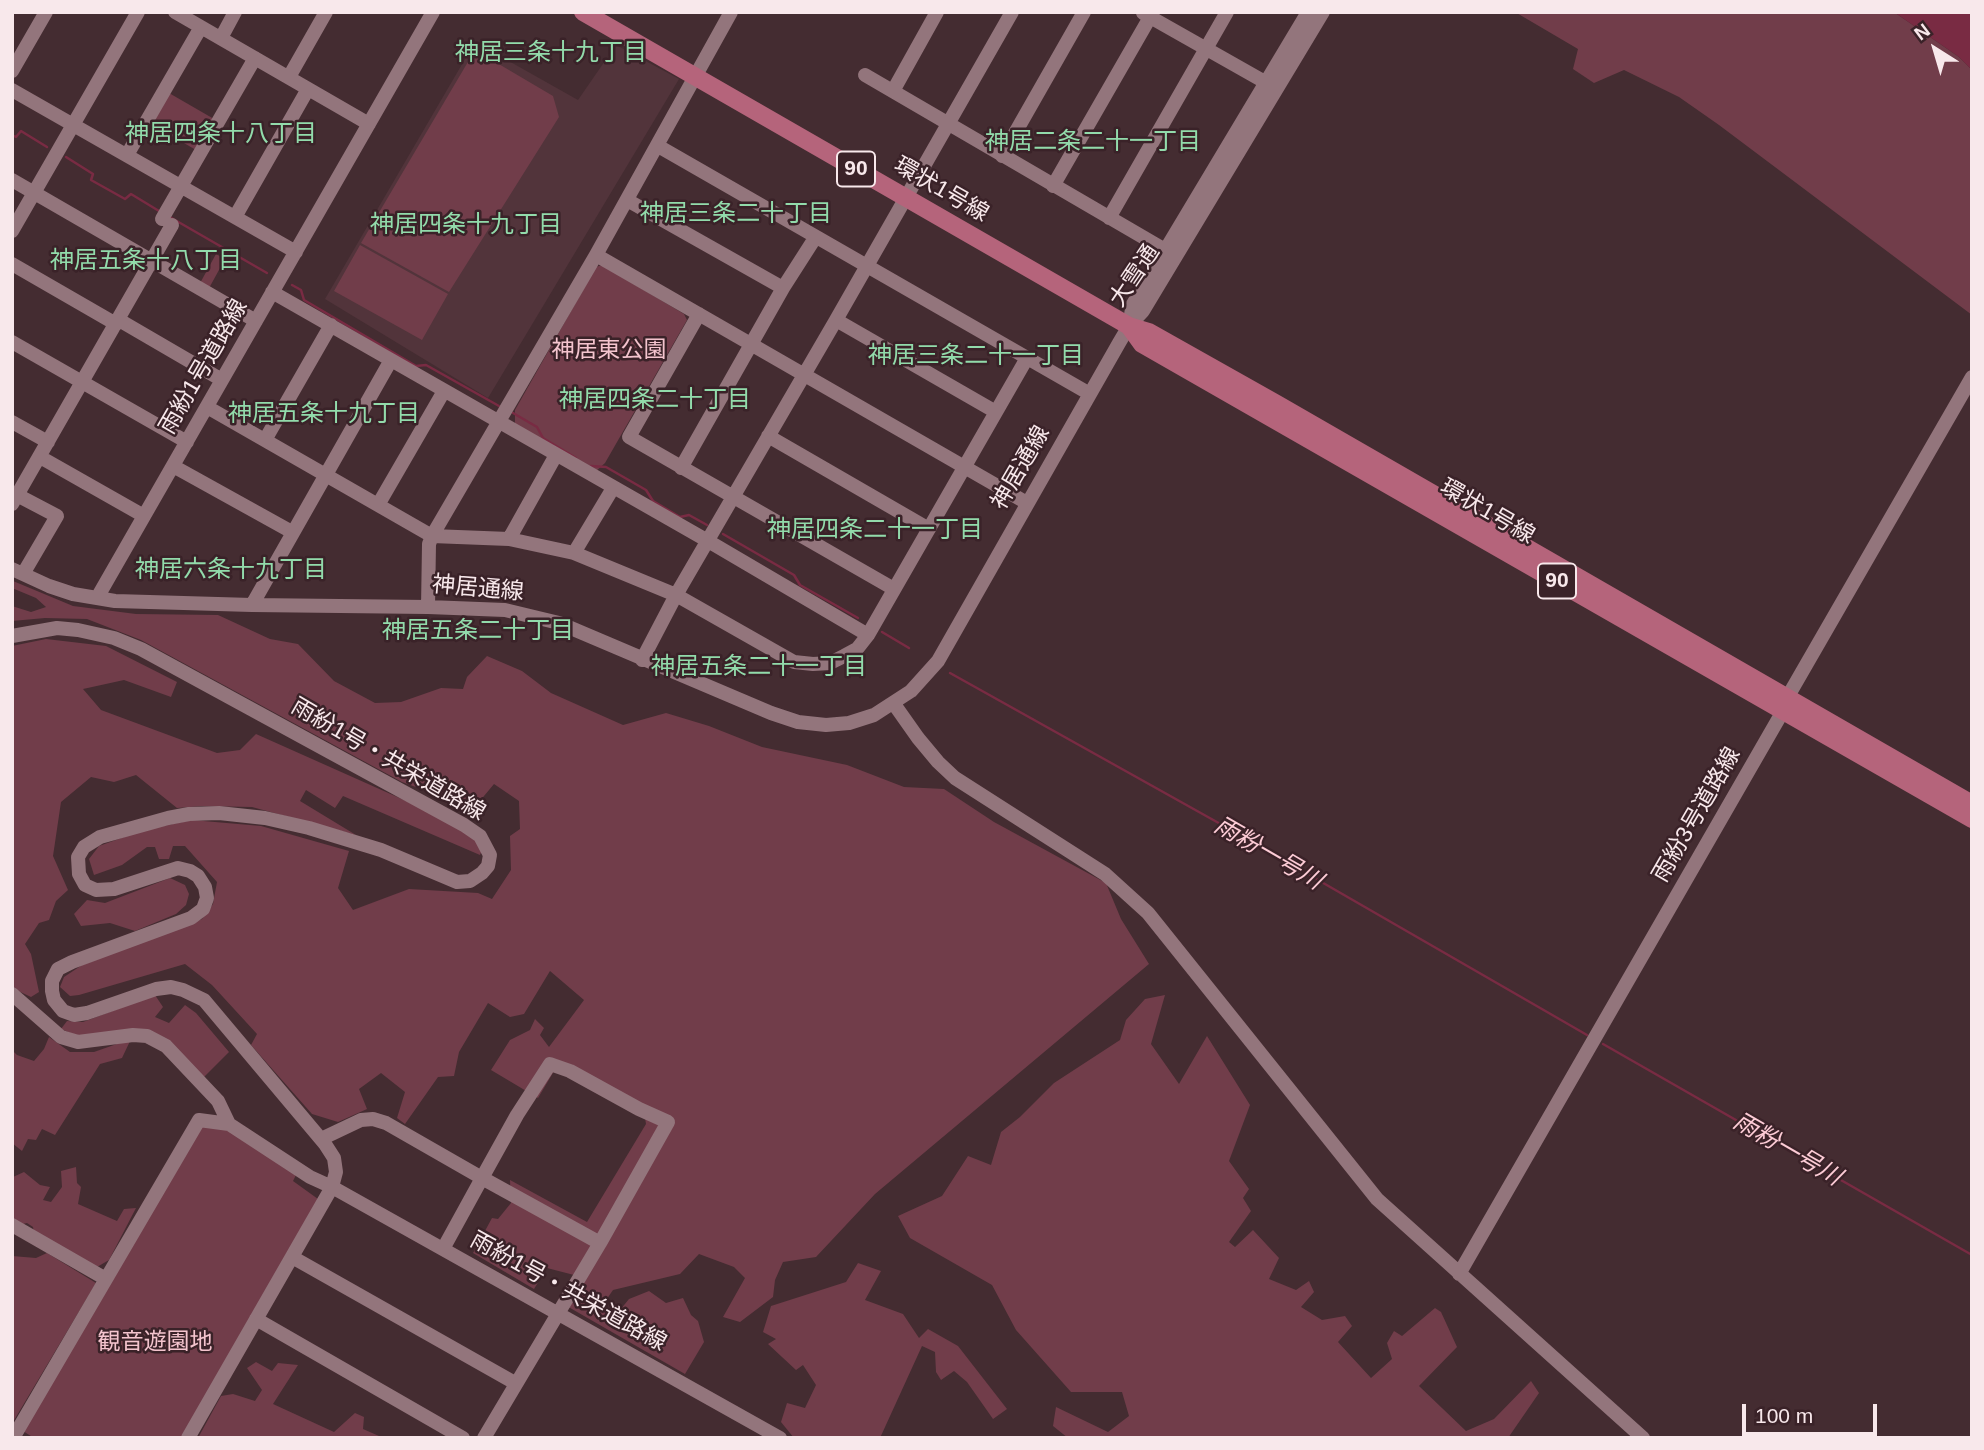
<!DOCTYPE html>
<html>
<head>
<meta charset="utf-8">
<style>
  body { margin:0 }
  #map { position:relative; width:1984px; height:1450px; overflow:hidden; background:#442c31; font-family:Helvetica,sans-serif }
  canvas { display:block }
  .frame { position:absolute; inset:0; border:14px solid #f8e8eb; pointer-events:none }
  .north { position:absolute; left:1900px; top:14px; width:70px; height:70px; -webkit-text-stroke:5px #3a2228; paint-order:stroke; rotate:323deg; font-size:19px; font-weight:700; line-height:28px; text-align:center; color:#f8e8eb }
  .north::after { content:''; display:block; margin:auto; width:24px; height:32px; background:#f8e8eb; clip-path:polygon(50% 0,100% 100%,50% 72%,0 100%) }
  .scale { position:absolute; left:1742px; top:1404px; width:135px; height:32px; box-sizing:border-box; border:4px solid #f8e8eb; border-top:0; padding-left:9px; font-size:21px; line-height:24px; white-space:nowrap; color:#f8e8eb; -webkit-text-stroke:5px #3a2228; paint-order:stroke }
</style>
</head>
<body>
<div id="map">
<canvas width="1984" height="1450"></canvas>
<div class="frame"></div>
<div class="north">N</div>
<div class="scale">100 m</div>
</div>
<script>
const ctx = document.querySelector('canvas').getContext('2d');
ctx.lineJoin = 'round';
function fill(path, color) {
  ctx.fillStyle = color;
  ctx.fill(path, 'evenodd');
}
function shape(rows) {
  const path = new Path2D();
  for (const r of rows) {
    path.moveTo(r[0], r[1]);
    for (let i = 2; i < r.length; i += 2) path.lineTo(r[i], r[i + 1]);
  }
  return path;
}
function strokePath(path, color, width, dash) {
  ctx.strokeStyle = color;
  ctx.lineWidth = width;
  ctx.lineCap = dash ? 'butt' : 'round';
  ctx.setLineDash(dash || []);
  ctx.stroke(path);
}
function label(font, color, halo, rows, align = 'center') {
  ctx.font = font + ' Helvetica,"Noto Sans JP",sans-serif';
  ctx.lineWidth = 5;
  ctx.setLineDash([]);
  ctx.textBaseline = 'middle';
  ctx.strokeStyle = halo;
  ctx.fillStyle = color;
  for (const [text, x, y, turn = 0] of rows) {
    ctx.save();
    ctx.translate(x, y);
    ctx.rotate((+turn || 0) * Math.PI / 180);
    ctx.textAlign = isNaN(turn) ? turn : align;
    if (halo) ctx.strokeText(text, 0, 0);
    ctx.fillText(text, 0, 0);
    ctx.restore();
  }
}
const built = shape([
  [475,42,578,100,616,45,679,79,488,398,325,299]
]);
const green = shape([
  [1515,12,1894,12,1959,57,1972,70,1972,315,1719,125,1679,97,1624,70,1594,83,1573,69,1578,49],
  [475,50,553,96,559,117,449,292,361,243],
  [169,93,214,119,196,150,151,124],
  [360,245,448,294,422,340,334,291],
  [216,254,225,259,208,290,199,285],
  [602,265,684,314,687,320,605,463,595,472,515,425,515,410,596,267],
  [13,581,73,606,136,614,218,615,270,639,298,644,334,681,375,703,401,702,441,688,463,689,467,677,487,656,522,671,551,693,623,725,666,713,709,726,762,747,847,765,904,787,944,789,994,822,1106,883,1121,919,1149,964,875,1194,816,1257,783,1262,775,1280,773,1297,740,1322,723,1317,745,1278,734,1267,699,1254,680,1274,613,1290,602,1306,620,1310,629,1299,649,1291,666,1303,683,1298,691,1315,698,1321,704,1342,685,1374,558,1301,574,1275,547,1268,534,1289,473,1253,492,1218,498,1219,511,1203,510,1180,587,1222,646,1124,643,1105,560,1061,538,1098,491,1070,510,1040,530,1030,535,1019,544,1028,540,1035,549,1047,584,1000,550,971,524,1014,510,1017,488,1003,459,1052,454,1076,438,1077,405,1124,397,1118,405,1092,381,1073,359,1089,367,1109,338,1122,312,1114,251,1045,257,1034,212,985,185,964,79,995,70,996,60,987,64,977,82,965,202,919,213,904,217,882,185,846,173,846,169,859,159,859,155,847,147,847,122,865,94,875,89,859,99,846,144,830,192,820,261,826,349,851,338,888,353,910,409,889,478,893,492,899,511,870,510,836,520,829,519,801,494,784,474,808,402,782,141,640,87,619,45,618,12,621,12,606,31,612,46,607,36,598,12,588],
  [46,639,106,646,177,682,171,697,124,680,83,689,101,710,217,753,240,750,256,734,487,837,480,855,343,796,335,808,306,790,300,801,356,835,252,807,202,806,177,808,136,775,114,782,91,777,61,802,53,856,68,890,56,901,49,920,39,923,25,944,31,954,39,992,31,997,12,988,12,646],
  [170,878,185,885,189,894,186,905,176,914,135,931,110,923,81,926,74,914,87,900,105,903],
  [155,995,163,1007,155,1017,169,1023,185,1005,196,1013,229,1052,204,1077,141,1030,82,1038,61,1029,67,1021,83,1022],
  [1165,995,1151,1044,1179,1084,1207,1036,1250,1105,1229,1161,1249,1189,1243,1198,1251,1211,1229,1242,1235,1247,1253,1230,1279,1258,1269,1279,1296,1290,1309,1281,1314,1292,1301,1307,1322,1320,1345,1316,1352,1326,1338,1342,1371,1378,1392,1359,1387,1343,1394,1331,1402,1336,1435,1308,1441,1312,1457,1347,1419,1386,1466,1431,1494,1419,1531,1381,1539,1393,1508,1438,1068,1438,1053,1426,1056,1407,1108,1432,1129,1416,1122,1392,1071,1392,1016,1330,992,1285,910,1238,898,1216,942,1196,968,1156,991,1165,1001,1132,1020,1117,1054,1083,1120,1040,1126,1020,1145,999],
  [49,1037,70,1052,94,1052,131,1039,122,1058,100,1064,55,1135,42,1129,36,1140,28,1139,22,1151,12,1143,12,1050,17,1055,34,1061,44,1049],
  [200,1124,228,1129,297,1173,293,1181,318,1199,181,1438,34,1438,23,1431],
  [76,1167,77,1183,81,1187,78,1204,117,1221,124,1209,136,1208,109,1260,97,1267,34,1233,33,1227,27,1223,23,1224,12,1218,13,1177,24,1172,40,1185,50,1187,43,1200,51,1202,62,1187,61,1171],
  [47,1253,96,1283,13,1422,12,1256,36,1258],
  [858,1263,881,1271,865,1300,903,1314,919,1338,928,1329,958,1346,1007,1409,993,1419,967,1382,954,1371,941,1380,936,1372,935,1352,922,1346,880,1438,794,1438,781,1422,787,1403,805,1408,816,1385,803,1365,796,1370,768,1344,776,1339,763,1332,771,1306,846,1282],
  [256,1362,272,1371,278,1363,298,1365,273,1404,334,1432,355,1413,364,1417,363,1429,379,1436,378,1438,198,1438,221,1396,233,1394,255,1401,262,1390,247,1368]
]);
const water = shape([
  [1894,12,1972,12,1972,70,1959,57]
]);
const stream = shape([
  [12,135,16,137,21,131,47,147],
  [66,157,93,174,91,180,125,199,131,194,159,211],
  [168,216,267,273],
  [292,285,301,290,304,300,416,366,426,365,499,406],
  [513,413,537,427,543,438,576,458],
  [591,466,606,467,646,490,653,501,680,517,689,515,707,525],
  [723,534,794,575,800,585,858,618],
  [882,632,909,648],
  [950,673,1233,831,1587,1035],
  [1603,1044,1972,1255]
]);
const minor = shape([
  [175,12,369,124],
  [1143,13,1272,86],
  [221,38,235,12],
  [12,71,46,12],
  [865,75,1172,254],
  [289,77,326,12],
  [12,90,296,252],
  [893,91,937,12],
  [658,146,1090,394],
  [127,155,201,27],
  [1002,156,1084,12],
  [12,180,256,321],
  [1053,186,1153,12],
  [627,200,783,288],
  [235,217,308,89],
  [1109,218,1227,12],
  [162,219,255,58],
  [12,231,138,12],
  [596,255,1027,503],
  [12,264,116,324],
  [272,292,708,541,868,635],
  [699,314,629,437,894,589],
  [119,320,222,380],
  [836,320,996,412],
  [1129,325,1133,304,1308,12],
  [12,342,187,442],
  [207,407,432,536,509,539,574,553,676,595,794,662,813,664,830,663,844,656,857,649,868,635,1027,358],
  [12,422,48,442],
  [768,436,929,529],
  [265,440,331,325],
  [40,457,144,516],
  [173,466,292,532],
  [681,468,783,288,815,238],
  [17,495,57,516,23,574],
  [12,504,172,225],
  [378,505,444,391],
  [509,539,556,455],
  [574,553,613,488],
  [12,569,49,586,73,594,115,601,252,605,428,607,505,610,559,623,771,713,798,722,826,725,849,723,874,715,911,691,938,661,1119,343,1129,326,1143,311,1323,12],
  [97,598,433,12],
  [252,605,391,360],
  [428,607,429,544,432,536,596,255,731,12],
  [12,636,57,628,78,630,114,638,141,649,464,825,480,836,490,855,488,866,482,873,470,881,457,882,381,850,309,828,265,818,219,813,189,814,168,818,100,837,84,847,78,857,79,874,85,885,96,890,114,889,178,868,190,871,198,876,205,887,207,898,203,909,191,918,72,962,58,969,52,981,52,991,54,1000,63,1011,74,1015,87,1013,156,989,171,987,183,990,204,1000,325,1144,334,1158,336,1172,332,1187,188,1438],
  [642,660,676,595,836,320,1012,12],
  [894,704,918,738,938,762,955,778,1105,874,1148,913,1377,1199,1643,1438],
  [12,994,61,1037,78,1042,133,1035,147,1036,166,1046,218,1101,229,1124],
  [321,1139,361,1120,373,1119,386,1123,482,1178,443,1249],
  [12,1225,106,1279],
  [292,1257,515,1383],
  [1459,1274,1783,711,1787,698,1972,377],
  [256,1319,463,1438],
  [13,1438,199,1120,229,1124,310,1177,332,1187,780,1438],
  [484,1438,600,1243,668,1122,639,1109,570,1071,550,1064,517,1115,482,1178,600,1243]
]);
const major = shape([
  [583,12,1129,326,1149,332,1277,404,1972,804],
  [1129,326,1142,344,1972,819]
]);
const shields = [
  [856,169,38],
  [1557,581,38]
];
const shieldNames = [
  ["90",856,169],
  ["90",1557,581]
];
const streetNames = [
  ["環状1号線",941,190,30],
  ["大雪通",1135,276,-56],
  ["雨紛1号道路線",204,367,-60],
  ["神居通線",1021,468,-60],
  ["環状1号線",1487,512,30],
  ["神居通線",478,589,5],
  ["雨紛1号・共栄道路線",388,760,30],
  ["雨紛3号道路線",1697,815,-60],
  ["雨紛1号・共栄道路線",568,1292,29]
];
const parkNames = [
  ["神居東公園",609,351],
  ["観音遊園地",155,1343]
];
const neighbourhoodNames = [
  ["神居三条十九丁目",551,53],
  ["神居四条十八丁目",221,134],
  ["神居二条二十一丁目",1093,142],
  ["神居三条二十丁目",736,214],
  ["神居四条十九丁目",466,225],
  ["神居五条十八丁目",146,261],
  ["神居三条二十一丁目",976,356],
  ["神居四条二十丁目",655,400],
  ["神居五条十九丁目",324,414],
  ["神居四条二十一丁目",875,530],
  ["神居六条十九丁目",231,570],
  ["神居五条二十丁目",478,631],
  ["神居五条二十一丁目",759,667]
];
const waterNames = [
  ["雨粉一号川",1268,854,30],
  ["雨粉一号川",1787,1150,30]
];
fill(built, '#52343b');
fill(green, '#713d4a');
fill(water, '#792b43');
strokePath(stream, '#792b43', 2.5);
strokePath(minor, '#93757c', 14);
strokePath(major, '#b5647b', 18);
for (const [x, y, w] of shields) {
  const box = new Path2D();
  box.roundRect(x - w / 2, y - 17.5, w, 35, 5);
  ctx.fillStyle = '#3a2228';
  ctx.fill(box);
  strokePath(box, '#f8e8eb', 2);
}
label('bold 21px', '#f8e8eb', null, shieldNames);
label('23px', '#f8e8eb', '#3a2228', streetNames);
label('23px', '#f4c4ce', '#3a2228', parkNames);
label('24px', '#92dbab', '#3a2228', neighbourhoodNames);
label('italic 24px', '#fdccd6', '#3a2228', waterNames);
</script>
</body>
</html>
